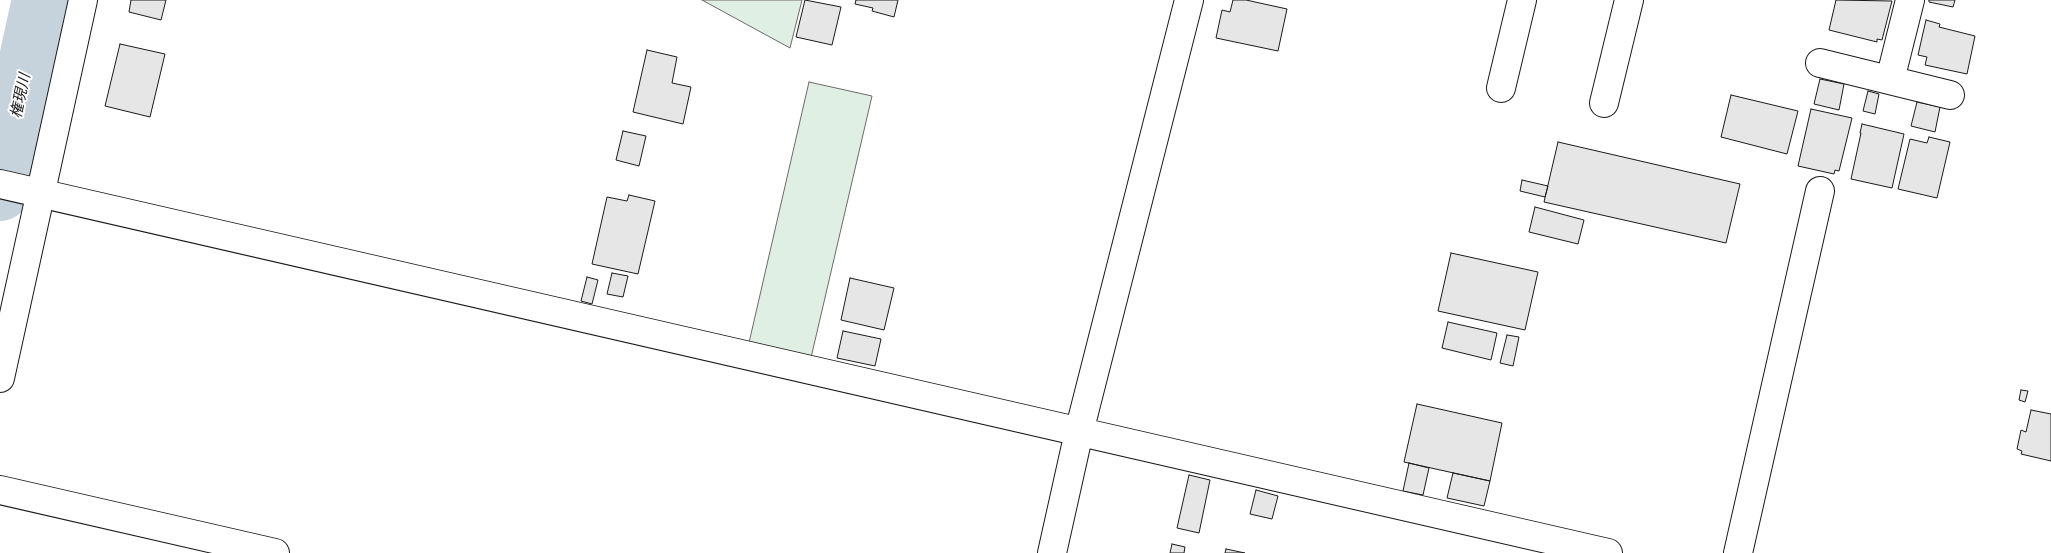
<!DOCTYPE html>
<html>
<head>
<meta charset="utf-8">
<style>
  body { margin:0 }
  canvas { display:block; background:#fff }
</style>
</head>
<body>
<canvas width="2051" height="553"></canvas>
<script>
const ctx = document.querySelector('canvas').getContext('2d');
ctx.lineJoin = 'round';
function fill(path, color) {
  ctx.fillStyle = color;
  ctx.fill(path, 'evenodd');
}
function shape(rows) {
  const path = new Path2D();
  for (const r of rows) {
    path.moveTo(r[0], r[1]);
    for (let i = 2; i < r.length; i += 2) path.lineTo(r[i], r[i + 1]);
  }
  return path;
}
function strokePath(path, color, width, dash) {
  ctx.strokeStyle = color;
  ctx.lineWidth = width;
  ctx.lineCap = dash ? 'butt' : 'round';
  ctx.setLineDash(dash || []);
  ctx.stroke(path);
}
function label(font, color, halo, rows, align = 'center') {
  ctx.font = font + ' Arial,"Noto Sans JP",sans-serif';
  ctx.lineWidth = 4;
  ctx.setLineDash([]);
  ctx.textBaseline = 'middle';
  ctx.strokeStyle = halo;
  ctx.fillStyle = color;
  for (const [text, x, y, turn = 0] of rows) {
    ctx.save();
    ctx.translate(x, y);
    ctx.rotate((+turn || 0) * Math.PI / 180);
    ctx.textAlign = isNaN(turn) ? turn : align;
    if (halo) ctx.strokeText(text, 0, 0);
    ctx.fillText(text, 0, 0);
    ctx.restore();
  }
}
const green = shape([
  [702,0,802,0,790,48,702,0],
  [809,82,872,96,810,362,748,347,809,82]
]);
const river = shape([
  [0,191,42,0]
]);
const building = shape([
  [131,0,166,0,161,20,129,12,131,0],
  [805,0,841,7,832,45,796,37,805,0],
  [856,0,898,0,894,17,872,11,873,8,855,4,856,0],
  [1233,0,1246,0,1287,9,1278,51,1216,38,1222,10,1230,12,1233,0],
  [1836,0,1892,1,1882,40,1877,39,1877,42,1829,30,1836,0],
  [1929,0,1955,0,1953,7,1929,2,1929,0],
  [1926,20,1940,24,1939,27,1975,36,1967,74,1925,65,1927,57,1918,55,1926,20],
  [120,44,165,54,150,117,105,106,120,44],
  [647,50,677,57,672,83,691,87,683,124,633,112,647,50],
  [1820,79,1844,84,1839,110,1814,104,1820,79],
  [1868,91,1879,94,1875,114,1863,111,1868,91],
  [1731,95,1798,111,1787,154,1721,137,1731,95],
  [1917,102,1940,107,1935,132,1911,126,1917,102],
  [1811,109,1852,118,1839,171,1835,170,1834,174,1798,166,1811,109],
  [1862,124,1904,134,1892,188,1851,179,1861,133,1860,133,1862,124],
  [623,131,646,136,639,166,616,160,623,131],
  [1929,137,1950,142,1937,198,1898,189,1910,139,1927,143,1929,137],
  [1558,142,1740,184,1726,243,1544,202,1558,142],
  [1522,180,1548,186,1545,197,1520,191,1522,180],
  [629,195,655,201,638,274,592,264,607,197,627,201,629,195],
  [1535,207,1584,220,1578,244,1529,232,1535,207],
  [1451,253,1538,272,1525,330,1438,311,1451,253],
  [612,273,628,276,623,297,607,294,612,273],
  [587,277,598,280,592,304,581,301,587,277],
  [850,278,894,288,884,330,841,320,850,278],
  [1448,322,1497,333,1491,360,1442,348,1448,322],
  [843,331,881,339,875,366,837,358,843,331],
  [1507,335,1519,337,1513,366,1500,363,1507,335],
  [2021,390,2028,391,2025,402,2019,400,2021,390],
  [1417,404,1502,423,1490,481,1404,462,1417,404],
  [2031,410,2051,414,2051,461,2021,454,2022,451,2017,449,2021,430,2026,432,2031,410],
  [1409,463,1429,468,1423,495,1403,491,1409,463],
  [1453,473,1490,481,1484,506,1447,498,1453,473],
  [1189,475,1210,480,1199,533,1177,528,1189,475],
  [1256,490,1278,496,1272,519,1250,514,1256,490],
  [1172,544,1185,547,1184,553,1170,553,1172,544],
  [1226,549,1245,553,1225,553,1226,549]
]);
const minor = shape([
  [1820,63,1950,95],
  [1890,80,1910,0],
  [1501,88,1522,0],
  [1604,103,1629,0],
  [0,184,1608,553],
  [0,490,275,553],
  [1052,553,1079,432,1189,0],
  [1738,553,1820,191]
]);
const tertiary = shape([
  [0,378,83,0]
]);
const waterNames = [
  ["権現川",21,96,-78]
];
fill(green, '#e0efe3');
strokePath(green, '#6a6a6a', 1);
strokePath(river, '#c6d2dc', 60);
fill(building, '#e6e6e6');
strokePath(building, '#1a1a1a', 1);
strokePath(minor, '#1a1a1a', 30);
strokePath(tertiary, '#1a1a1a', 30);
strokePath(minor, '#fff', 28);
strokePath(tertiary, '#fff', 28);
label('italic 15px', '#1a1a1a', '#fff', waterNames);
</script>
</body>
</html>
